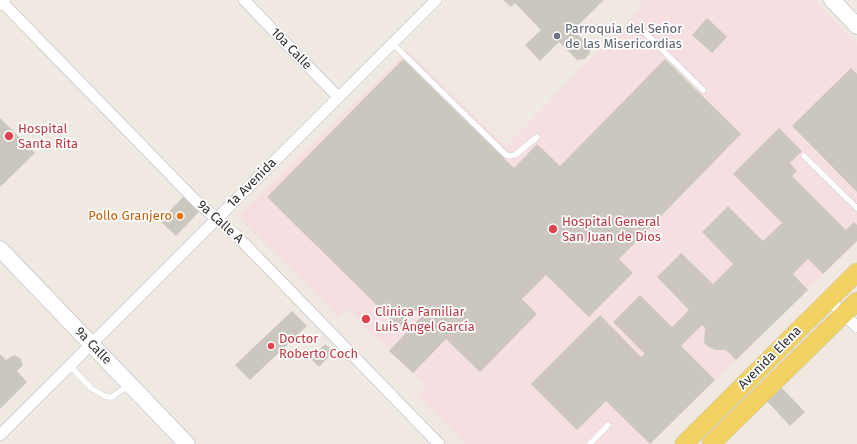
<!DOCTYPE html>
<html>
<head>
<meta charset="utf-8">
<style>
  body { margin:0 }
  canvas { display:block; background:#efe9e1 }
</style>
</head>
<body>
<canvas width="857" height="444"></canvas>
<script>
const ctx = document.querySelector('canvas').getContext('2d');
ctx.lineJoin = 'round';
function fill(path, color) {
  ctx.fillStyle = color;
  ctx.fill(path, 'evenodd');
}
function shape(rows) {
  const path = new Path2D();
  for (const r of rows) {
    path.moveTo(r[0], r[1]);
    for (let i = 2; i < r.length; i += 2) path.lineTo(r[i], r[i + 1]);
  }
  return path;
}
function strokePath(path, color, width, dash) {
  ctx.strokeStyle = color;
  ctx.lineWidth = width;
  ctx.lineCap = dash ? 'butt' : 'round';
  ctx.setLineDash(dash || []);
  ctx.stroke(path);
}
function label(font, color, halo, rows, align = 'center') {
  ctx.font = font + ' "Fira Sans",sans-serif';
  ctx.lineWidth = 3.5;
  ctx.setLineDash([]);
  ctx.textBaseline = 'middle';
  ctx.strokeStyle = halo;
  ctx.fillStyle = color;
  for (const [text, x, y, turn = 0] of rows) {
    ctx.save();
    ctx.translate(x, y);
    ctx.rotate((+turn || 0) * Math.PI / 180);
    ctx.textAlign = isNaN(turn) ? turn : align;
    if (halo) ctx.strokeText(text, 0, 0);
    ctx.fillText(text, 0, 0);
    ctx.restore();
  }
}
const medical = shape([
  [637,0,814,0,857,45,857,241,650,444,465,444,417,396,426,386,346,309,338,317,237,216,407,51,506,146,643,6]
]);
const building = shape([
  [503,0,604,0,573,30,589,46,590,53,585,59,577,60,559,42,540,61,525,45,541,30,515,3,511,7],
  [707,18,727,37,712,53,692,35],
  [403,59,514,168,537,144,560,166,665,59,741,134,619,259,633,273,589,317,546,275,522,299,537,314,480,372,446,339,413,373,389,351,422,316,416,310,399,327,267,197],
  [851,68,857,74,857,192,792,126],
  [0,118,35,153,0,187],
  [779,128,802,151,790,163,797,171,792,176,846,230,854,222,857,225,857,241,823,274,808,259,793,274,808,290,736,360,726,350,715,350,707,346,704,343,705,328,702,325,681,346,715,380,650,444,606,401,577,430,531,384,600,315,641,357,645,354,613,322,640,295,672,327,689,310,657,277,681,253,713,284,733,264,702,232,728,206,763,241,782,223,733,174],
  [183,197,199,212,176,236,160,221],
  [292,311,307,326,250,380,235,365],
  [325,344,333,352,319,367,311,359],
  [0,354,6,360,14,355,20,358,23,365,17,371,27,382,0,409],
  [780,386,805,412,790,426,766,400]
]);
const lane = shape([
  [643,31,703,90],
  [393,44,506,155,510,156,515,155,537,137],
  [804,156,857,208],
  [69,365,91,388,106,397,112,397,129,385],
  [590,444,608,425]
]);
const street = shape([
  [244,0,338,97],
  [1,1,196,201,235,234,439,444],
  [829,300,857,327],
  [0,435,436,0]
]);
const secondary = shape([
  [832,0,857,26],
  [0,2,2,0],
  [0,249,187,444]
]);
const primary = shape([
  [684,444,857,272],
  [711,444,857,301]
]);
const markers = [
  [557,36,4,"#6b7280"],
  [9,136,5,"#e0444e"],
  [180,216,4,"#e8710a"],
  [553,229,5,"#e0444e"],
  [366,319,5,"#e0444e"],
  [271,346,4,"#e0444e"]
];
const worshipNames = [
  ["Parroquia del Señor",565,29],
  ["de las Misericordias",565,44]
];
const streetNames = [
  ["10a Calle",291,49,46],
  ["1a Avenida",252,183,-45],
  ["9a Calle A",220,222,42],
  ["9a Calle",93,346,46],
  ["Avenida Elena",770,358,-45]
];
const healthNames = [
  ["Hospital",18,129],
  ["Santa Rita",18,144],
  ["Hospital General",562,222],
  ["San Juan de Dios",562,237],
  ["Clínica Familiar",375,312],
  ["Luis Ángel García",375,327],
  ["Doctor",279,339],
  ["Roberto Coch",279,354]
];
const foodNames = [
  ["Pollo Granjero",172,216]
];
fill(medical, '#f5dfe0');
fill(building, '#cbc7bf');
strokePath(lane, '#b4b7c1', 6);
strokePath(street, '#b4b7c1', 12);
strokePath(secondary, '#b4b7c1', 17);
strokePath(primary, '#c9c9c9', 19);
strokePath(lane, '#fff', 5.5);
strokePath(street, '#fff', 11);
strokePath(secondary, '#fff', 16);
strokePath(primary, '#f2d163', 18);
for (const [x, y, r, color] of markers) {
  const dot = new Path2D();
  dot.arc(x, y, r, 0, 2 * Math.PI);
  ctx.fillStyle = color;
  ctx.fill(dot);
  strokePath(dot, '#fff', 1.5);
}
label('13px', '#5b616d', '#fff', worshipNames, 'left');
label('13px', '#2e2e2e', '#fff', streetNames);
label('13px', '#be3a42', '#fff', healthNames, 'left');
label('13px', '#c56008', '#fff', foodNames, 'right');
</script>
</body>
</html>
